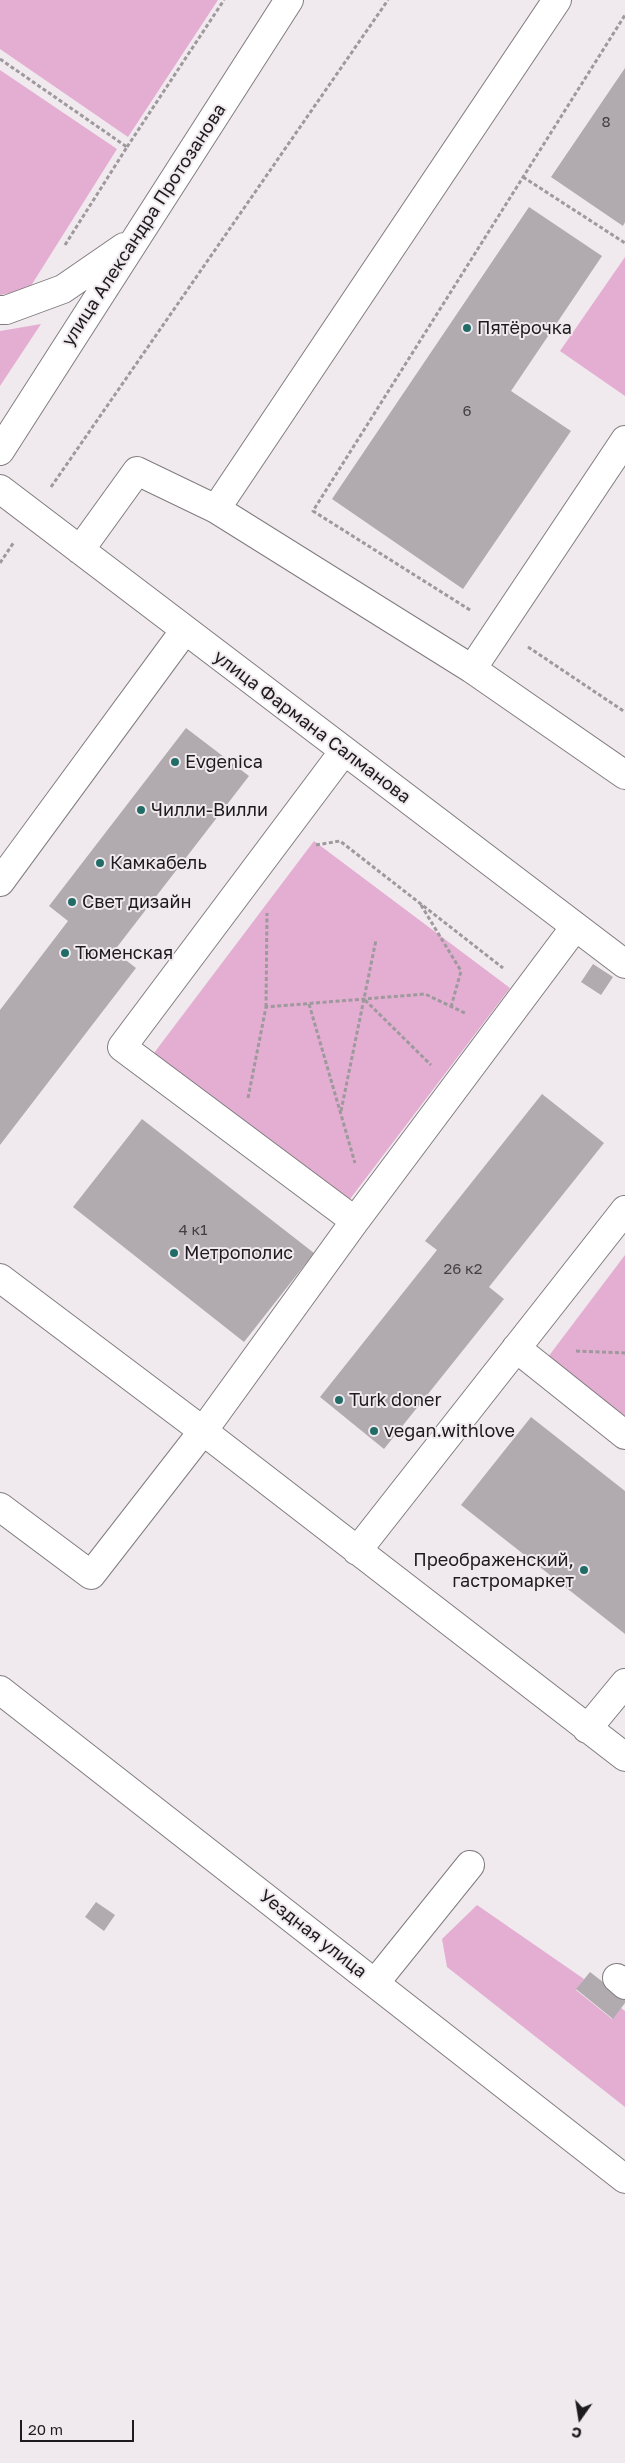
<!DOCTYPE html>
<html>
<head>
<meta charset="utf-8">
<style>
  body { margin:0 }
  #map { position:relative; width:625px; height:2463px; overflow:hidden; background:#f0eaee; font-family:"Golos Text",sans-serif }
  canvas { display:block }
  .north { position:absolute; left:555px; top:2393px; width:50px; height:50px; -webkit-text-stroke:4px #f0eaee; paint-order:stroke; rotate:193deg; font-size:14px; font-weight:700; line-height:20px; text-align:center; color:#1d1b1d }
  .north::after { content:''; display:block; margin:auto; width:18px; height:22px; background:#1d1b1d; clip-path:polygon(50% 0,100% 100%,50% 72%,0 100%) }
  .scale { position:absolute; left:20px; top:2420px; width:114px; height:22px; box-sizing:border-box; border:2px solid #1d1b1d; border-top:0; padding-left:6px; font-size:15px; line-height:18px; white-space:nowrap; color:#1d1b1d; -webkit-text-stroke:4px #f0eaee; paint-order:stroke }
</style>
</head>
<body>
<div id="map">
<canvas width="625" height="2463"></canvas>
<div class="north">С</div>
<div class="scale">20 m</div>
</div>
<script>
const ctx = document.querySelector('canvas').getContext('2d');
ctx.lineJoin = 'round';
function fill(path, color) {
  ctx.fillStyle = color;
  ctx.fill(path, 'evenodd');
}
function shape(rows) {
  const path = new Path2D();
  for (const r of rows) {
    path.moveTo(r[0], r[1]);
    for (let i = 2; i < r.length; i += 2) path.lineTo(r[i], r[i + 1]);
  }
  return path;
}
function strokePath(path, color, width, dash) {
  ctx.strokeStyle = color;
  ctx.lineWidth = width;
  ctx.lineCap = dash ? 'butt' : 'round';
  ctx.setLineDash(dash || []);
  ctx.stroke(path);
}
function label(font, color, halo, rows, align = 'center') {
  ctx.font = font + ' "Golos Text",sans-serif';
  ctx.lineWidth = 4;
  ctx.setLineDash([]);
  ctx.textBaseline = 'middle';
  ctx.strokeStyle = halo;
  ctx.fillStyle = color;
  for (const [text, x, y, turn = 0] of rows) {
    ctx.save();
    ctx.translate(x, y);
    ctx.rotate((+turn || 0) * Math.PI / 180);
    ctx.textAlign = isNaN(turn) ? turn : align;
    if (halo) ctx.strokeText(text, 0, 0);
    ctx.fillText(text, 0, 0);
    ctx.restore();
  }
}
const green = shape([
  [0,0,218,0,128,137,0,49],
  [0,70,117,149,29,289,0,295],
  [625,257,625,396,560,351],
  [41,324,0,386,0,331],
  [314,841,510,988,347,1203,151,1057],
  [625,1255,625,1416,548,1357],
  [477,1905,584,1979,576,1990,612,2019,621,2008,625,2011,625,2107,447,1967,442,1939]
]);
const building = shape([
  [625,68,625,222,623,226,551,177],
  [529,207,602,256,511,391,571,431,463,589,332,499],
  [186,728,249,776,114,951,136,968,0,1145,0,1010,68,921,49,906],
  [593,964,613,977,601,995,581,982],
  [542,1094,604,1143,489,1287,504,1299,384,1449,320,1397,437,1250,425,1241],
  [142,1119,314,1253,244,1342,73,1207],
  [531,1417,625,1491,625,1634,461,1505],
  [96,1902,115,1915,104,1931,85,1917],
  [590,1972,625,1999,625,2003,613,2019,576,1989]
]);
const path = shape([
  [0,59,127,147,65,245],
  [127,147,224,0],
  [523,177,625,243],
  [51,487,388,0],
  [0,563,14,542],
  [470,610,313,511,625,15],
  [528,647,625,712],
  [316,845,340,841,503,968],
  [421,905,461,971,451,1007],
  [365,1000,431,1065],
  [309,1004,355,1163],
  [266,1007,267,913],
  [248,1098,266,1007,425,994,467,1014],
  [341,1111,376,940],
  [576,1351,625,1353]
]);
const minor = shape([
  [0,310,6,310,63,289,124,247],
  [0,451,289,0],
  [0,489,625,964],
  [216,509,557,0],
  [80,550,137,471,216,509,472,669,625,775],
  [472,669,625,440],
  [344,751,122,1047,355,1221,575,927],
  [0,882,185,630],
  [355,1221,203,1431,625,1757],
  [0,1278,203,1431,91,1575,0,1507],
  [516,1348,625,1435],
  [357,1551,625,1210],
  [0,1690,625,2179],
  [587,1729,625,1683],
  [617,1978,625,1985],
  [375,1983,470,1865]
]);
const markers = [
  [467,328,5,"#226c67"],
  [175,762,5,"#226c67"],
  [141,810,5,"#226c67"],
  [100,863,5,"#226c67"],
  [72,902,5,"#226c67"],
  [65,953,5,"#226c67"],
  [174,1253,5,"#226c67"],
  [339,1400,5,"#226c67"],
  [374,1431,5,"#226c67"],
  [584,1570,5,"#226c67"]
];
const numberNames = [
  ["8",606,122],
  ["6",467,411],
  ["4 к1",193,1230],
  ["26 к2",463,1269]
];
const streetNames = [
  ["улица Александра Протозанова",144,225,-57],
  ["улица Фармана Салманова",312,727,37],
  ["Уездная улица",313,1934,38]
];
const poiNames = [
  ["Пятёрочка",477,328],
  ["Evgenica",185,762],
  ["Чилли-Вилли",151,810],
  ["Камкабель",110,863],
  ["Свет дизайн",82,902],
  ["Тюменская",75,953],
  ["Метрополис",184,1253],
  ["Turk doner",349,1400],
  ["vegan.withlove",384,1431],
  ["Преображенский,",574,1560,"right"],
  ["гастромаркет",574,1581,"right"]
];
fill(green, '#e4aed2');
fill(building, '#b1abaf');
strokePath(minor, '#817c7f', 30);
strokePath(path, '#9d999c', 3, [4, 2.5]);
strokePath(minor, '#fff', 28);
for (const [x, y, r, color] of markers) {
  const dot = new Path2D();
  dot.arc(x, y, r, 0, 2 * Math.PI);
  ctx.fillStyle = color;
  ctx.fill(dot);
  strokePath(dot, '#f0eaee', 2);
}
label('15px', '#423f42', null, numberNames);
label('18px', '#1d1b1d', '#f0eaee', streetNames);
label('18px', '#1d1b1d', '#f0eaee', poiNames, 'left');
</script>
</body>
</html>
